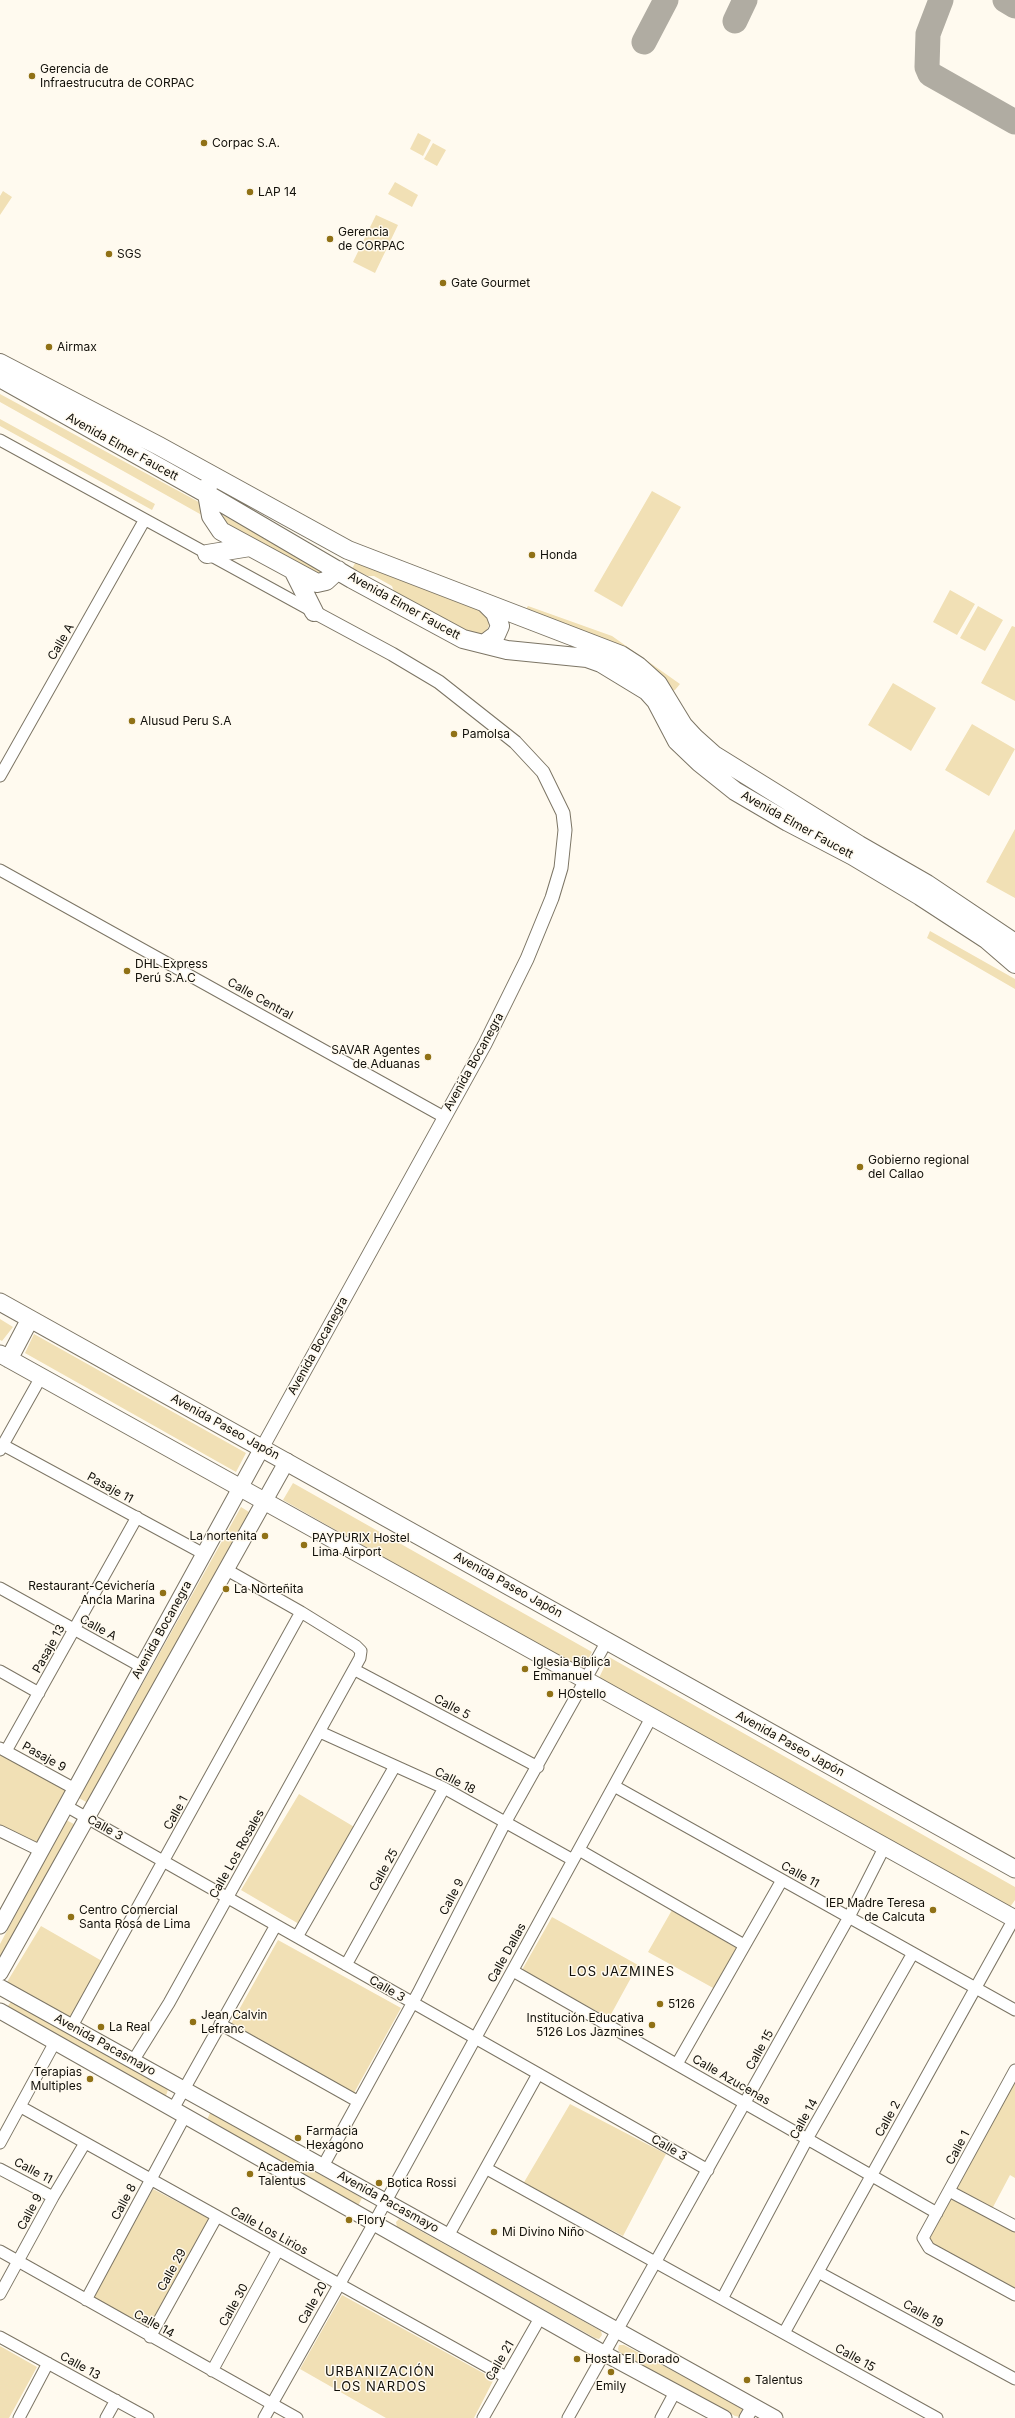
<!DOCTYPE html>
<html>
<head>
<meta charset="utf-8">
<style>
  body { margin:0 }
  canvas { display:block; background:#fffaef }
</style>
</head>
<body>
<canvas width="1015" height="2418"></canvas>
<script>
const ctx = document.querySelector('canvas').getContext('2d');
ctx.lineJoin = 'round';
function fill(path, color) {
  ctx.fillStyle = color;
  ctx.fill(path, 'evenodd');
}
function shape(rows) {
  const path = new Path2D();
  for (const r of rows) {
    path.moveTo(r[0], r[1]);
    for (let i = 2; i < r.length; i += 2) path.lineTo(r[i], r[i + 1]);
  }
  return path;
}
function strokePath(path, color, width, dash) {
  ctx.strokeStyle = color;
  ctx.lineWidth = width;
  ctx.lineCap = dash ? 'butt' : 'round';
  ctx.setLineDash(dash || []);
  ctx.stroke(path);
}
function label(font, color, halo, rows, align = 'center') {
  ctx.font = font + ' Inter,sans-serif';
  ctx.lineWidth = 3;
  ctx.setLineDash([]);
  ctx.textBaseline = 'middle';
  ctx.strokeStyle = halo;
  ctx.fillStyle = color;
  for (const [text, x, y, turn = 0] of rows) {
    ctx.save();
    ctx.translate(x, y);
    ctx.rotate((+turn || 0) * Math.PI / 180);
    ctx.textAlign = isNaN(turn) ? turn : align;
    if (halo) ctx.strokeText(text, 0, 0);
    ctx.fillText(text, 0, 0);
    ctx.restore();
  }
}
const green = shape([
  [418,133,431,140,423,156,410,149],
  [433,143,446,150,437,166,424,159],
  [395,182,418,195,412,207,388,194],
  [3,191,12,197,0,215,0,196],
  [376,215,398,225,375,273,353,262],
  [0,394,322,569,325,573,316,579,0,402],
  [0,419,155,504,152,510,0,426],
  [652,491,681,507,622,607,594,591],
  [357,559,486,610,490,621,487,631,479,635,468,633,394,592,392,586,374,576,368,576,352,569],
  [950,590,975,604,957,635,933,622],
  [528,606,612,636,680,684,675,690,670,692,523,613],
  [978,606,1003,620,985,651,960,638],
  [1012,626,1015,627,1015,701,981,683],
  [893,683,936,708,911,751,868,725],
  [972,724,1015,749,989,796,945,770],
  [1015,829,1015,898,986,882],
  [930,931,1015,979,1015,989,927,938],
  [0,1319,13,1327,2,1341,0,1340],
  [34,1334,246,1453,236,1472,25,1353],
  [293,1483,592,1652,582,1670,283,1500],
  [241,1507,249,1512,88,1803,79,1798],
  [609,1657,1015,1887,1015,1900,1010,1907,598,1680],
  [0,1754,67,1791,37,1846,0,1826],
  [299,1794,356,1828,299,1924,241,1890],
  [66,1820,74,1824,0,1963,0,1944],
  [672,1910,738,1949,715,1989,648,1952],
  [552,1917,638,1965,609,2018,522,1970],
  [41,1926,102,1961,70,2017,7,1982],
  [278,1940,401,2008,354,2093,231,2024],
  [11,2002,168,2089,167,2093,165,2097,6,2008],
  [1015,2080,1015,2178,1010,2175,992,2209,954,2190],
  [570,2104,666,2154,623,2236,523,2184],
  [210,2113,362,2198,358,2206,207,2120],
  [153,2189,210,2219,150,2328,93,2297],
  [948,2197,1015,2232,1015,2291,931,2246,927,2238],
  [399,2219,601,2331,602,2335,599,2339,595,2338,397,2227,396,2222],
  [342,2295,494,2379,474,2418,386,2418,300,2369],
  [619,2345,624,2345,743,2408,744,2413,740,2417,735,2416,620,2353,618,2349],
  [0,2346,37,2367,9,2418,0,2418]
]);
const taxiway = shape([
  [941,0,928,34,927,67,930,74,1015,122],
  [1005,0,1015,6],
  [735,21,745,0],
  [644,42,666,0]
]);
const minor = shape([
  [0,440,312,611],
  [0,776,144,521],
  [0,870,444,1117],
  [3,1445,204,1554],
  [0,1450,41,1377],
  [0,1588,142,1667],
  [355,1670,538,1767],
  [0,1671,39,1693],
  [320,1732,444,1788,573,1860],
  [0,1748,75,1789],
  [6,1751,137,1517],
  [614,1786,1015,2010],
  [66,1806,708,2170],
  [0,1831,41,1851],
  [579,1850,744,1945],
  [297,1937,395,1766],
  [346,1965,444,1788],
  [513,1971,937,2213],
  [220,2024,357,2101],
  [72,2026,301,1612],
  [133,2061,169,2003,360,1658,361,1651,356,1646,301,1612,227,1570],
  [677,2064,782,1880],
  [1015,2070,923,2238,929,2248,1015,2295],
  [21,2107,506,2377],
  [173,2109,276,1925],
  [0,2143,55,2042],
  [323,2166,418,1993,505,1823,607,1641],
  [0,2169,53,2197],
  [487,2169,937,2418],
  [949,2191,1015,2226],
  [448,2236,538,2074],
  [0,2251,297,2418],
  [818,2272,1015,2379],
  [0,2294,53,2197,85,2143],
  [722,2299,811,2132,913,1953],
  [86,2300,185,2116],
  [784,2333,1015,1917],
  [0,2337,148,2418],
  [150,2337,217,2216],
  [212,2371,278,2250],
  [19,2418,48,2363],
  [106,2418,116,2400],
  [264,2418,374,2223,651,1718],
  [483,2418,540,2318],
  [568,2418,849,1917,884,1848],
  [661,2418,675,2392]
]);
const tertiary = shape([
  [262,1448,485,1044,527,959,552,898,561,868,565,830,563,813,543,772,515,742,439,682,392,654,314,612],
  [746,2418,753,2406]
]);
const secondary = shape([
  [0,1926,262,1448],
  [0,1973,287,1461],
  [0,1987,775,2418],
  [0,2011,605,2354,724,2418]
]);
const primary = shape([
  [0,1302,1015,1869],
  [0,1354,1015,1919],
  [9,1359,30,1319]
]);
const trunk = shape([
  [0,363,159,446,348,550,621,655,638,666,658,684,683,725,695,738,714,755,859,845,927,884,1015,943],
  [0,378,207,494,352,579,463,639,507,650,587,658,601,663,647,691,656,701,677,741,700,763,735,791,788,822,853,856,920,896,986,939,1015,964],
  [208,486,207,494,211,516,221,531,317,583,326,581,338,570],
  [207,554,250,547],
  [294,572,314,612],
  [484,644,496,635,500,626,495,613,485,603]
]);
const markers = [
  [32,76,4,"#907116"],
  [204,143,4,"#907116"],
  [250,192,4,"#907116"],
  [330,239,4,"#907116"],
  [109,254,4,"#907116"],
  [443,283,4,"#907116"],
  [49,347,4,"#907116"],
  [532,555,4,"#907116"],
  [132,721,4,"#907116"],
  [454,734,4,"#907116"],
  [127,971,4,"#907116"],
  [428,1057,4,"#907116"],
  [860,1167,4,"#907116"],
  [265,1536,4,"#907116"],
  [304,1545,4,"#907116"],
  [226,1589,4,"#907116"],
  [163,1593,4,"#907116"],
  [525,1669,4,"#907116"],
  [550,1694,4,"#907116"],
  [933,1910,4,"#907116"],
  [71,1917,4,"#907116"],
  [660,2004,4,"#907116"],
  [193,2022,4,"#907116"],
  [652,2025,4,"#907116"],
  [101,2027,4,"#907116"],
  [90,2079,4,"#907116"],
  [298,2138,4,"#907116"],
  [250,2174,4,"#907116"],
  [379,2183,4,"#907116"],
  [349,2220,4,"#907116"],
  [494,2232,4,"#907116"],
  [577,2359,4,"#907116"],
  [611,2372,4,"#907116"],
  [747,2380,4,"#907116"]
];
const poiNames = [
  ["Gerencia de",40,69],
  ["Infraestrucutra de CORPAC",40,83],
  ["Corpac S.A.",212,143],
  ["LAP 14",258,192],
  ["Gerencia",338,232],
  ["de CORPAC",338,246],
  ["SGS",117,254],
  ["Gate Gourmet",451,283],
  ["Airmax",57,347],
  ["Honda",540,555],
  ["Alusud Peru S.A",140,721],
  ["Pamolsa",462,734],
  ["DHL Express",135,964],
  ["Perú S.A.C",135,978],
  ["SAVAR Agentes",420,1050,"right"],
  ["de Aduanas",420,1064,"right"],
  ["Gobierno regional",868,1160],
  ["del Callao",868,1174],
  ["La nortenita",257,1536,"right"],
  ["PAYPURIX Hostel",312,1538],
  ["Lima Airport",312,1552],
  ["Restaurant-Cevichería",155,1586,"right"],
  ["Ancla Marina",155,1600,"right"],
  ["La Norteñita",234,1589],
  ["Iglesia Bíblica",533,1662],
  ["Emmanuel",533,1676],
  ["HOstello",558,1694],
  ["IEP Madre Teresa",925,1903,"right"],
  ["de Calcuta",925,1917,"right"],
  ["Centro Comercial",79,1910],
  ["Santa Rosa de Lima",79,1924],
  ["5126",668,2004],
  ["Jean Calvin",201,2015],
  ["Lefranc",201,2029],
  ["Institución Educativa",644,2018,"right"],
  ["5126 Los Jazmines",644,2032,"right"],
  ["La Real",109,2027],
  ["Terapias",82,2072,"right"],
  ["Multiples",82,2086,"right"],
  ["Farmacia",306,2131],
  ["Hexagono",306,2145],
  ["Academia",258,2167],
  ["Talentus",258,2181],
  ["Botica Rossi",387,2183],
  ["Flory",357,2220],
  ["Mi Divino Niño",502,2232],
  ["Hostal El Dorado",585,2359],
  ["Talentus",755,2380],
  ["Emily",611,2386,"center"]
];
const streetNames = [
  ["Avenida Elmer Faucett",122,447,29],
  ["Avenida Elmer Faucett",404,606,29],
  ["Calle A",61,642,-60],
  ["Avenida Elmer Faucett",797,825,29],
  ["Calle Central",260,999,29],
  ["Avenida Bocanegra",474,1062,-61],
  ["Avenida Bocanegra",318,1346,-61],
  ["Avenida Paseo Japón",225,1427,29],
  ["Pasaje 11",110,1488,29],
  ["Avenida Paseo Japón",508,1585,29],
  ["Calle A",98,1628,29],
  ["Avenida Bocanegra",162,1630,-61],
  ["Pasaje 13",49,1649,-61],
  ["Calle 5",452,1707,28],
  ["Avenida Paseo Japón",790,1744,29],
  ["Pasaje 9",44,1757,29],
  ["Calle 18",455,1781,27],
  ["Calle 1",176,1813,-61],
  ["Calle 3",105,1828,29],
  ["Calle Los Rosales",237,1854,-61],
  ["Calle 25",384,1870,-61],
  ["Calle 11",800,1875,29],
  ["Calle 9",452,1897,-63],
  ["Calle Dallas",507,1953,-61],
  ["Calle 3",387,1989,30],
  ["Avenida Pacasmayo",105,2045,29],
  ["Calle 15",760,2050,-61],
  ["Calle Azucenas",731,2080,30],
  ["Calle 14",804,2119,-61],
  ["Calle 2",888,2119,-61],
  ["Calle 3",669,2148,30],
  ["Calle 1",958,2148,-62],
  ["Calle 11",33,2171,28],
  ["Calle 8",124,2202,-62],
  ["Avenida Pacasmayo",388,2202,29],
  ["Calle 9",30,2212,-62],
  ["Calle Los Lirios",269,2231,29],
  ["Calle 29",172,2270,-61],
  ["Calle 20",313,2303,-61],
  ["Calle 30",234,2305,-61],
  ["Calle 19",923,2314,29],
  ["Calle 14",154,2324,29],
  ["Calle 15",855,2358,29],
  ["Calle 21",500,2361,-60],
  ["Calle 13",80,2366,29]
];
const neighbourhoodNames = [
  ["LOS JAZMINES",622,1972],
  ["URBANIZACIÓN",380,2372],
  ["LOS NARDOS",380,2387]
];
fill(green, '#f1e0b5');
strokePath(taxiway, '#b0aca2', 25);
strokePath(minor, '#7c7565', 13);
strokePath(tertiary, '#7c7565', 15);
strokePath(secondary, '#7c7565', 17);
strokePath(primary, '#7c7565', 19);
strokePath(trunk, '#7c7565', 20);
strokePath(minor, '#fff', 11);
strokePath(tertiary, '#fff', 13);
strokePath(secondary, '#fff', 15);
strokePath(primary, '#fff', 17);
strokePath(trunk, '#fff', 18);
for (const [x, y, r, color] of markers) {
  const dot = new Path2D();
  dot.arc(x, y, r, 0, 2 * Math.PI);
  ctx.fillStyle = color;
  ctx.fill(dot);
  strokePath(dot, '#fffaef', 1.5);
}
label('12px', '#110f09', '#fffaef', poiNames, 'left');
label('12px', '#110f09', '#fffaef', streetNames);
ctx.letterSpacing = '1px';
label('13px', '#110f09', '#fffaef', neighbourhoodNames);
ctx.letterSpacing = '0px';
</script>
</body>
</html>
